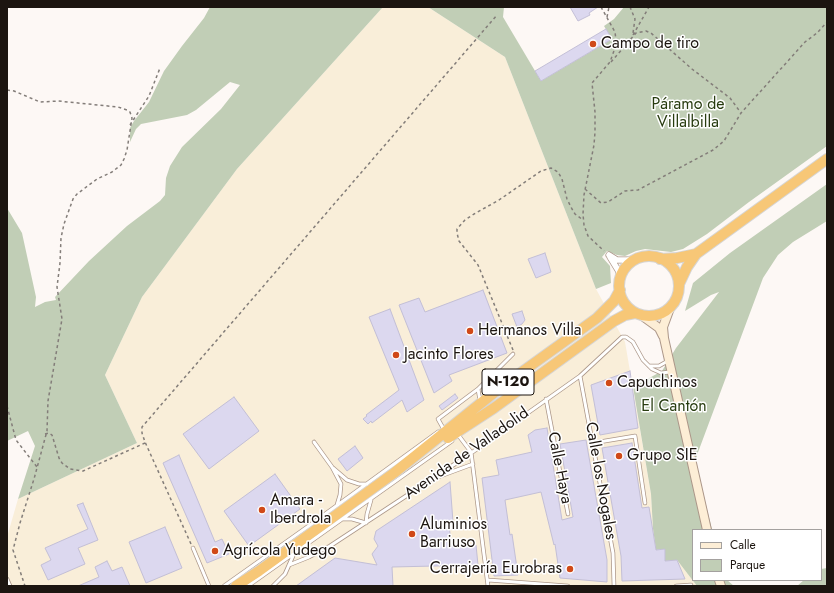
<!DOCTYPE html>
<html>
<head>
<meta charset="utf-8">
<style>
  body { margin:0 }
  #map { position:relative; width:834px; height:593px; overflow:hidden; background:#fdf8f5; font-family:Jost,sans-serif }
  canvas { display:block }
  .frame { position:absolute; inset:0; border:8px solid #1c1510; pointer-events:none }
  .legend { position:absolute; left:692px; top:529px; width:130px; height:52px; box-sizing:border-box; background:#fff; border:1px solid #a4a19f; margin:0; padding:5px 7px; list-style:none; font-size:12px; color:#1c1510 }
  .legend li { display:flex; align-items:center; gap:8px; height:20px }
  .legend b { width:20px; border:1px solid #a4a19f }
</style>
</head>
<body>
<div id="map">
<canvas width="834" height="593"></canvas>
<div class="frame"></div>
<ul class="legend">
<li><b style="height:5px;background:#fdeed6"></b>Calle</li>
<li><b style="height:11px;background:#c1ceb6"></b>Parque</li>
</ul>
</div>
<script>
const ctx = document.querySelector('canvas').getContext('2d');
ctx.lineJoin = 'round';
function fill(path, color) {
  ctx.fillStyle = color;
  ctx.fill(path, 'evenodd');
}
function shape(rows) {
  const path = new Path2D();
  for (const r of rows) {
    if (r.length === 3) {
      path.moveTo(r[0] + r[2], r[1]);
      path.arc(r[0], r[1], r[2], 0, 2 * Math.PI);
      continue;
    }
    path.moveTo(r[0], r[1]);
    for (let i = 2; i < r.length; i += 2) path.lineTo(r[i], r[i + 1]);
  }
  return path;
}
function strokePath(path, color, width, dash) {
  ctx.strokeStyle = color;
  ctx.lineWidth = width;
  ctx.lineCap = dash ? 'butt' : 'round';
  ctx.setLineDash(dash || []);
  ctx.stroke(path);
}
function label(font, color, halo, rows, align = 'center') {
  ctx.font = font + ' Jost,sans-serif';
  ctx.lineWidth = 3;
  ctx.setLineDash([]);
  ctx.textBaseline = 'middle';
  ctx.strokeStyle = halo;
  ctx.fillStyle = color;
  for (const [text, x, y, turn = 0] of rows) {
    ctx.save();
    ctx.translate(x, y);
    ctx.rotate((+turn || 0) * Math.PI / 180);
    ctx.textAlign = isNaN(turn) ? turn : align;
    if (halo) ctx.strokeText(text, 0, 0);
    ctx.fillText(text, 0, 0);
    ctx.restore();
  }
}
const industrial = shape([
  [383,7,428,7,505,57,596,289,625,342,651,494,653,529,657,550,665,549,677,560,697,586,7,586,7,537,18,499,137,443,105,375,142,297,237,169]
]);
const green = shape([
  [210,7,383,7,237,169,142,297,105,375,137,443,18,499,35,446,28,431,7,441,7,208,22,233,36,297,35,307,45,302,56,300,55,297,89,261,127,226,160,201,165,195,166,178,170,166,182,147,221,109,240,85,230,82,196,110,187,115,141,124,136,129,130,142,130,128,134,121,149,102,164,71,182,46,204,18],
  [428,7,504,7,503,17,541,81,612,39,604,26,614,19,624,7,827,7,827,146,749,202,707,234,683,249,671,252,645,249,636,251,625,256,617,255,607,251,602,257,610,266,611,283,596,289,505,57],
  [827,184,827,221,793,242,778,255,763,278,697,455,696,463,712,530,693,530,693,580,727,580,734,586,697,586,677,560,665,561,664,549,656,550,653,529,651,494,633,387,662,371,676,348,719,292,711,295,685,311,693,283,730,253],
  [827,568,827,586,797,586,804,580,821,580,821,569]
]);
const building = shape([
  [570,7,598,7,589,13,590,15,578,21,570,7],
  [606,29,612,39,541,81,535,71,606,29],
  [545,253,551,272,536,278,528,259,545,253],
  [483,290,507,353,449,375,452,381,434,393,399,305,419,298,425,312,483,290],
  [390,309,424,400,407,412,402,400,372,423,371,421,368,424,363,419,367,416,366,415,399,390,369,317,390,309],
  [522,311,525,320,522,324,517,327,512,314,522,311],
  [630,371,638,428,600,435,591,385,630,371],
  [455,394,458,398,442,410,439,406,455,394],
  [234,397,259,431,209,469,183,434,234,397],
  [547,428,562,520,573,517,560,444,586,440,607,560,607,582,560,578,555,544,554,545,541,492,505,500,510,535,512,534,518,575,494,576,482,478,499,475,496,460,532,452,528,435,535,430,547,428],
  [632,443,642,508,649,507,656,550,665,549,665,561,677,560,685,579,622,581,621,556,602,448,632,443],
  [355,446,363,458,347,471,338,459,355,446],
  [179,455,215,542,222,539,229,554,207,563,163,463,179,455],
  [275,474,300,509,249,546,224,511,275,474],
  [450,482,453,522,449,523,451,546,476,545,478,565,392,567,393,586,296,586,335,558,377,565,372,554,378,546,374,539,376,531,450,482],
  [83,503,98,540,78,548,85,564,48,580,41,565,51,560,45,548,88,529,77,505,83,503],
  [165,527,182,568,146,583,129,542,165,527],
  [107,561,112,571,122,567,130,586,78,586,99,577,95,567,107,561]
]);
const path = shape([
  [601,7,615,32,616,40,615,48,610,62,592,83,595,112,595,132,594,145,584,195,583,214,584,225,588,236,604,251],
  [630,7,635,19,633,33],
  [607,17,609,7],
  [633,35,649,7],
  [611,62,636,33,646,31,651,33,692,69,730,98,741,113],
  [7,90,14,91,40,102,58,101,118,107,127,110,130,112,132,118,127,150,124,159,121,165,112,172,97,179,77,194,73,199,64,224,61,238,60,263,57,287,62,319,48,401,47,431,34,479,20,523,13,550,25,586],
  [130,125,149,96,160,68],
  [585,189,601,203,608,202,625,191,638,190,713,150,724,141,741,113,805,42,817,33,827,22],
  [513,350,478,265,459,241,457,233,457,229,465,220,474,214,499,200,541,171,551,168,558,172,562,179,567,199,572,209,575,214,583,220],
  [7,406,16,440,37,467],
  [45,434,49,433,52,435,59,458,62,463,70,469,83,471,145,443],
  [191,544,145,442,142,433,142,427,497,15]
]);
const lane = shape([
  [649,366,659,366,666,362,667,358],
  [580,376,613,553,614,586],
  [546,399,568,514],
  [480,401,478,389,513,354],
  [443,428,438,419,478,389],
  [459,436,471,452,488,586],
  [314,442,332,467,341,484,340,495,337,505],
  [593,443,635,436,645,503],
  [333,468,347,480,359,484,367,484],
  [438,477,473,464],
  [344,519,352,519,366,523,367,514,371,500],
  [193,548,209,586],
  [289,565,309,557,330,546,467,456,580,376,622,337,626,337,633,342,643,360,652,369,661,373,670,372],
  [7,579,10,586],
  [488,580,568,586],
  [224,586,310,525,438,432],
  [248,586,452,441],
  [273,586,285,574,293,556],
  [676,586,691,585]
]);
const street = shape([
  [609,255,617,260,635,260],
  [610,257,618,270,621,279]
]);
const secondary = shape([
  [670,308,663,327,664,338,707,530],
  [641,315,659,328,663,336],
  [719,580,721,586]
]);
const highway = shape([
  [649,286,30],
  [660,259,677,258,696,254],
  [679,284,687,267,696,254,827,159],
  [448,438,494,408,614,321,625,315,635,313],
  [236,586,259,571,394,473,501,387,597,318,614,301,620,290]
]);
const markers = [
  [593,44,4,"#d04918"],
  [470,331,4,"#d04918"],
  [396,355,4,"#d04918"],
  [609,383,4,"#d04918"],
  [619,456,4,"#d04918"],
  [262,510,4,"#d04918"],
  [412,534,4,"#d04918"],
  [215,551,4,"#d04918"],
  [570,569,4,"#d04918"]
];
const shields = [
  [508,382,52]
];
const shieldNames = [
  ["N-120",508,382]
];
const poiNames = [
  ["Campo de tiro",601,44],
  ["Hermanos Villa",478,331],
  ["Jacinto Flores",404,355],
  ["Capuchinos",617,383],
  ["Grupo SIE",627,456],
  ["Amara -",270,501],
  ["Iberdrola",270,519],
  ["Aluminios",420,525],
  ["Barriuso",420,543],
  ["Agrícola Yudego",223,551],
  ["Cerrajería Eurobras",562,569,"right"]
];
const parkNames = [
  ["Páramo de",688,105],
  ["Villalbilla",688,123],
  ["El Cantón",674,407]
];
const streetNames = [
  ["Avenida de Valladolid",467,454,-35],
  ["Calle Haya",559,468,79],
  ["Calle los Nogales",600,481,80]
];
fill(industrial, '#f9eed9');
fill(green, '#c1ceb6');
fill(building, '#dcd8ef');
strokePath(building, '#c3bfd6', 1);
strokePath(lane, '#ac9789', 4.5);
strokePath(street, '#ac9789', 7);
strokePath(secondary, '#ac9789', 10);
strokePath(highway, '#d6d5d4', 12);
strokePath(path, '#837d79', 1.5, [3, 3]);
strokePath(lane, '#fff', 3);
strokePath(street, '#fff', 5.5);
strokePath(secondary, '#fdeed6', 8);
strokePath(highway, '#f7c777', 10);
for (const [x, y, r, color] of markers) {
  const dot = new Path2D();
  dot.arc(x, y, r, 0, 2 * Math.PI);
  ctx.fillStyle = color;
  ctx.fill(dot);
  strokePath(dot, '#fff', 1.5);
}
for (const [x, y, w] of shields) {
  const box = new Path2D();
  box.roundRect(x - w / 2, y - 13, w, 26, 3);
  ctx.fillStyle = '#fff';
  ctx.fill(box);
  strokePath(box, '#1c1510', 1);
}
label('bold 15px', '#1c1510', null, shieldNames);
label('16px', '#1c1510', '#fff', poiNames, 'left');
label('16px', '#283c10', '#fff', parkNames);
label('16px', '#1c1510', '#fff', streetNames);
</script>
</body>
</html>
